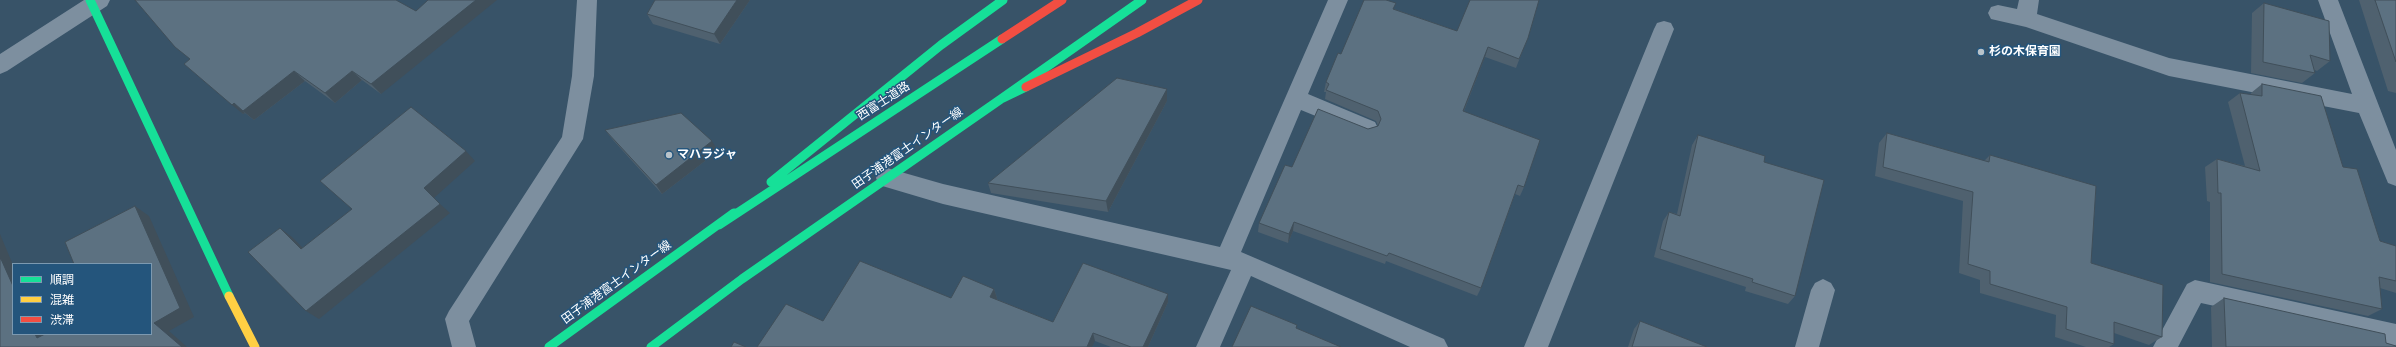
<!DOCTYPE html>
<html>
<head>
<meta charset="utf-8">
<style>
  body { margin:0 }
  #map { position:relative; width:2396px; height:347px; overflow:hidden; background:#385368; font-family:"Source Sans 3","Noto Sans JP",sans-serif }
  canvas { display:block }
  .legend { position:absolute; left:12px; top:263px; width:140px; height:72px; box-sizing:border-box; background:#24557c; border:1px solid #7c99b0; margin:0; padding:5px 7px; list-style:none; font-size:12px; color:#fff }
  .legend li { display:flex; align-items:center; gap:8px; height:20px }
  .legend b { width:20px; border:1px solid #7c99b0 }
</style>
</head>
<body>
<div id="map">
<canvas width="2396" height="347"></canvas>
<ul class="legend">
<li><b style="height:5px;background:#16e098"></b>順調</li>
<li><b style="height:5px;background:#ffcf43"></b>混雑</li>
<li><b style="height:5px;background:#f24e42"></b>渋滞</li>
</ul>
</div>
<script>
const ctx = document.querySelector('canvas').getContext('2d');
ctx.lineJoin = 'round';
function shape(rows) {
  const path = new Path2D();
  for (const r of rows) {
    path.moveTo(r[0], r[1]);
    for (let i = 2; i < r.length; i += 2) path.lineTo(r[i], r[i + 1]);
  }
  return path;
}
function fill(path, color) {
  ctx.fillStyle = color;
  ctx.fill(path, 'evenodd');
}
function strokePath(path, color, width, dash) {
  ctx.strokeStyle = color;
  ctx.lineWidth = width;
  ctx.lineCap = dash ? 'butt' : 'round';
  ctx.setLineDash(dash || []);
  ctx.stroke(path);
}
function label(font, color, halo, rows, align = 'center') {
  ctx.font = font + ' "Source Sans 3","Noto Sans JP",sans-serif';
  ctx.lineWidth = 3;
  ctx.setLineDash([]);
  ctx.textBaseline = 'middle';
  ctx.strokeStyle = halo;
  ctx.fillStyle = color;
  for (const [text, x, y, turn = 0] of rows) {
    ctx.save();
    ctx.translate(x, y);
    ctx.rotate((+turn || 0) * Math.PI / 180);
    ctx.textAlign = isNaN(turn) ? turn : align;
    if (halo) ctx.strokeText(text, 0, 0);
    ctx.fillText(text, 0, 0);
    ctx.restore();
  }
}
const lane = shape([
  [2195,280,2396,324,2396,346,2201,303,2178,347,2153,347,2187,284,2195,280]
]);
const street = shape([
  [84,0,110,0,107,6,7,71,0,74,0,54,84,0],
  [577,0,597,0,594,76,583,139,469,321,476,347,452,347,445,319,449,311,562,137,572,76,577,0],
  [1328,0,1348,0,1308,94,1375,122,1378,128,1375,134,1367,137,1301,110,1241,252,1444,339,1448,347,1410,347,1251,276,1220,347,1196,347,1231,270,943,204,879,185,876,178,879,171,887,168,943,184,1220,247,1328,0],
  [2019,0,2039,0,2037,14,2169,58,2352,94,2318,0,2338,0,2396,150,2396,186,2388,183,2359,113,2169,76,2026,27,1991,19,1988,13,1991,7,1998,5,2017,9,2019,0],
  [1664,21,1671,23,1674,29,1548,347,1524,347,1654,29,1657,23,1664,21],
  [1823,279,1831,283,1835,290,1819,347,1795,347,1811,290,1815,283,1823,279]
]);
const fast = shape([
  [90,0,229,296],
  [1001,99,1142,0],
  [771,182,941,45,1003,0],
  [719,225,1002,39],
  [549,347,734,213],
  [651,347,742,279,1001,99,1026,87]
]);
const slow = shape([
  [229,296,255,347]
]);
const jam = shape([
  [1002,39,1062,0],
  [1026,87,1137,33,1198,0]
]);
const wall = shape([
  [396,0,381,94,362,80,335,103,305,81,254,120,245,113,243,114,190,59],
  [655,0,750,0,720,44,653,24,647,14],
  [2359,0,2396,0,2396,93,2388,91],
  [2264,3,2330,61,2317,71,2315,70,2315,73,2302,83,2251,73,2252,13],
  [1394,9,1457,31,1524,47,1516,68,1485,57,1464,111,1524,187,1520,196,1515,194,1481,288,1477,296,1386,261,1385,264,1293,231,1288,243,1258,232,1259,223,1292,167,1368,129,1378,126,1376,121,1325,99,1326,92,1324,92,1326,82,1341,54],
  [2262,84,2343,167,2380,241,2396,246,2396,293,2380,288,2382,309,2368,316,2210,282,2210,202,2207,201,2205,167,2217,159,2245,166,2228,102,2240,93,2250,95,2251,93],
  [1167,101,1108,212,991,193,988,183],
  [605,130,718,151,662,194,613,140],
  [1887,133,1984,161,1990,155,2162,337,2149,345,2114,333,2114,344,2109,347,2086,347,2055,337,2056,315,1980,293,1980,280,1959,273,1963,201,1875,176,1879,143],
  [1698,135,1764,162,1795,296,1788,304,1745,291,1746,287,1654,257,1663,221,1669,212,1677,214,1692,145],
  [994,289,997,298,996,299,1053,322,1168,294,1168,302,1148,347,1111,347,1095,341,823,321,951,298],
  [2224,298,2386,343,2396,347,2212,347,2211,307],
  [1640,321,1707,347,1628,347,1634,329]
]);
const shadedWall = shape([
  [476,0,497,0,381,94,371,84],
  [737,0,750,0,720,44,714,34],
  [1488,47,1485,57,1460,120,1463,111],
  [294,71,305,81,254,120,243,111],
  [352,71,362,80,335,103,325,93],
  [1167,89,1167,101,1108,212,1106,201],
  [234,103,245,113,243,114,232,105],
  [712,141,718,151,662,194,656,185],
  [466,151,475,161,434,198,424,188],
  [440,204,450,213,319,319,306,311],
  [135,206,149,216,194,317,169,331,187,347,182,347,154,323],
  [1294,222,1293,231,1288,243,1289,234],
  [280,228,292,237,313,258,301,249],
  [0,234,13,265,13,286,0,261],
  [994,289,997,298,993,305,990,297],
  [1168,294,1168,302,1148,347,1143,347],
  [1093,333,1095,341,1092,347,1087,347],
  [35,334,48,334,37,338]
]);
const building = shape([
  [135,0,396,0,416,11,428,0,476,0,371,84,352,71,325,93,294,71,243,111,234,103,232,105,184,64,190,59,175,47,135,0],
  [655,0,737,0,714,34,647,14,655,0],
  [1364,0,1386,0,1396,3,1393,9,1457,31,1470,0,1539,0,1528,38,1519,59,1488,47,1463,111,1540,140,1524,187,1518,185,1481,288,1389,253,1387,256,1294,222,1289,234,1259,223,1285,165,1292,167,1318,109,1368,129,1378,126,1381,119,1378,111,1326,90,1329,84,1326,82,1338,53,1341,54,1364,0],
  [2375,0,2396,0,2396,62,2375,0],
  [2264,3,2329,21,2330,61,2310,55,2315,73,2263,62,2264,3],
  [1117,78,1167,89,1106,201,988,183,1117,78],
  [2262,84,2321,96,2343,167,2357,169,2380,241,2396,246,2396,281,2379,277,2382,309,2222,274,2221,193,2218,193,2217,159,2260,171,2240,93,2262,96,2262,84],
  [411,107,466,151,424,188,440,204,306,311,248,252,280,228,301,249,352,209,320,181,411,107],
  [681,113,712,141,656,185,605,130,681,113],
  [1887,133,1989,162,1990,155,2096,186,2091,263,2163,285,2162,337,2114,322,2114,344,2066,329,2067,307,1990,284,1990,271,1968,264,1973,192,1883,167,1887,133],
  [1698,135,1765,156,1764,162,1824,180,1795,296,1752,282,1753,279,1660,249,1669,212,1680,216,1698,135],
  [135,206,180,308,154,323,182,347,0,347,0,259,1,259,13,286,13,334,35,334,37,338,45,334,151,334,151,264,74,264,65,242,135,206],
  [860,261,951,298,963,276,994,289,990,297,1053,322,1083,263,1168,294,1143,347,1131,347,1093,333,1087,347,757,347,786,304,823,321,860,261],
  [2224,298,2385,334,2386,343,2396,346,2396,347,2226,347,2224,298],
  [1251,306,1297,325,1296,328,1341,347,1232,347,1251,306],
  [1640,321,1707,347,1632,347,1640,321],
  [734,342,746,347,731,347,734,342]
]);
const markers = [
  [1981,52,4,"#b9c3ca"],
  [669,155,4,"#b9c3ca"]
];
const poiNames = [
  ["杉の木保育園",1989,52],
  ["マハラジャ",677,155]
];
const streetNames = [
  ["西富士道路",884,102,-33],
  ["田子浦港富士インター線",908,149,-35],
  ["田子浦港富士インター線",617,283,-36]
];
fill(lane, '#7d8f9f');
fill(street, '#7d8f9f');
strokePath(fast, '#16e098', 9);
strokePath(slow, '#ffcf43', 9);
strokePath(jam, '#f24e42', 9);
fill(wall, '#4f616f');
fill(shadedWall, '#404f5a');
fill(building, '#5c7181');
strokePath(building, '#404f5a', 1);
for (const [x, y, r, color] of markers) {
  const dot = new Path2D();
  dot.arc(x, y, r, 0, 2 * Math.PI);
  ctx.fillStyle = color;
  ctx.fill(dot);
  strokePath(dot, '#24557c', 1.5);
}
label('bold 12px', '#fff', '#24557c', poiNames, 'left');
label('12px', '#fff', '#24557c', streetNames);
</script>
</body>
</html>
